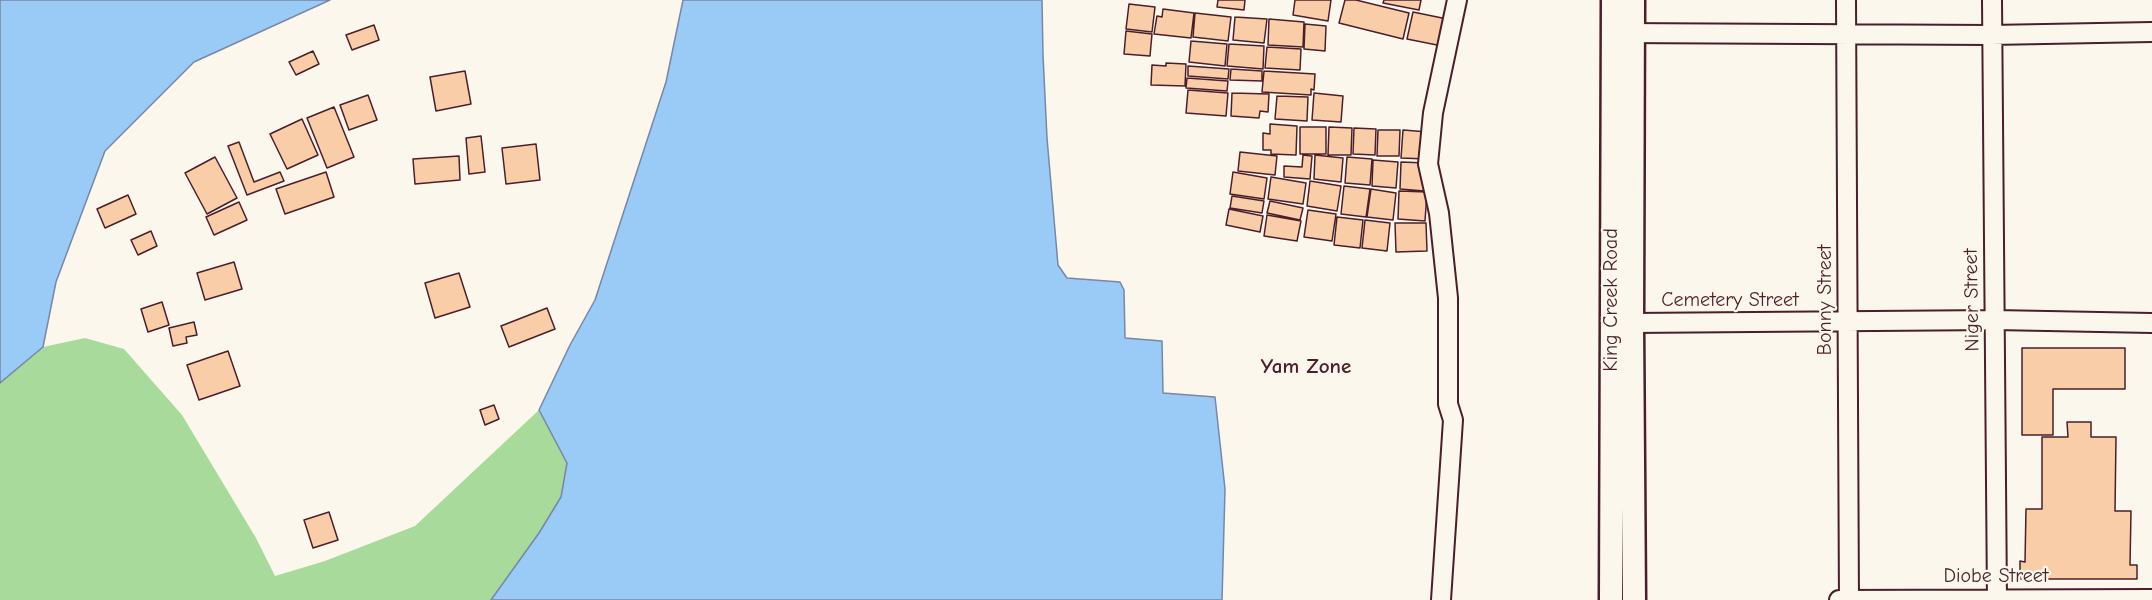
<!DOCTYPE html>
<html>
<head>
<meta charset="utf-8">
<style>
  body { margin:0 }
  canvas { display:block; background:#fbf7ec }
</style>
</head>
<body>
<canvas width="2152" height="600"></canvas>
<script>
const ctx = document.querySelector('canvas').getContext('2d');
ctx.lineJoin = 'round';
function fill(path, color) {
  ctx.fillStyle = color;
  ctx.fill(path, 'evenodd');
}
function shape(rows) {
  const path = new Path2D();
  for (const r of rows) {
    path.moveTo(r[0], r[1]);
    for (let i = 2; i < r.length; i += 2) path.lineTo(r[i], r[i + 1]);
  }
  return path;
}
function strokePath(path, color, width, dash) {
  ctx.strokeStyle = color;
  ctx.lineWidth = width;
  ctx.lineCap = dash ? 'butt' : 'round';
  ctx.setLineDash(dash || []);
  ctx.stroke(path);
}
function label(font, color, halo, rows, align = 'center') {
  ctx.font = font + ' "Comic Neue",sans-serif';
  ctx.lineWidth = 4.5;
  ctx.setLineDash([]);
  ctx.textBaseline = 'middle';
  ctx.strokeStyle = halo;
  ctx.fillStyle = color;
  for (const [text, x, y, turn = 0] of rows) {
    ctx.save();
    ctx.translate(x, y);
    ctx.rotate((+turn || 0) * Math.PI / 180);
    ctx.textAlign = isNaN(turn) ? turn : align;
    if (halo) ctx.strokeText(text, 0, 0);
    ctx.fillText(text, 0, 0);
    ctx.restore();
  }
}
const green = shape([
  [683,0,686,600,0,600,0,383,43,347,85,338,124,349,182,415,256,538,275,576,325,561,415,526,539,410,570,345,595,300,666,82]
]);
const water = shape([
  [0,0,330,0,194,62,105,151,56,282,43,347,0,383,0,0],
  [683,0,1042,0,1043,55,1047,138,1058,265,1067,278,1120,282,1124,290,1125,338,1162,341,1163,393,1215,397,1225,489,1222,600,491,600,539,533,561,497,567,463,539,410,570,345,595,300,666,82,683,0]
]);
const building = shape([
  [1218,0,1245,0,1244,10,1217,7,1218,0],
  [1295,0,1331,0,1328,21,1293,15,1295,0],
  [1345,0,1356,0,1409,13,1403,39,1339,23,1345,0],
  [1384,0,1421,0,1419,10,1383,3,1384,0],
  [1129,4,1155,7,1152,32,1126,29,1129,4],
  [1163,9,1194,13,1191,38,1154,34,1157,16,1162,17,1163,9],
  [1413,12,1447,19,1442,46,1407,39,1413,12],
  [1195,13,1231,17,1228,41,1193,37,1195,13],
  [1235,17,1267,19,1264,43,1233,40,1235,17],
  [1269,19,1304,22,1303,47,1268,45,1269,19],
  [1305,24,1326,26,1325,51,1304,49,1305,24],
  [374,25,379,40,352,50,346,35,374,25],
  [1126,31,1152,34,1150,56,1124,54,1126,31],
  [1191,41,1227,44,1225,66,1189,62,1191,41],
  [1229,44,1264,46,1263,69,1227,66,1229,44],
  [1267,47,1301,49,1300,70,1265,68,1267,47],
  [313,51,319,64,296,75,289,62,313,51],
  [1166,63,1186,64,1185,86,1151,85,1152,65,1166,66,1166,63],
  [1188,66,1229,69,1228,79,1188,76,1188,66],
  [1231,69,1262,71,1262,81,1230,80,1231,69],
  [465,71,471,104,436,111,430,77,465,71],
  [1264,71,1315,74,1314,90,1311,89,1311,95,1262,92,1264,71],
  [1187,78,1228,81,1227,91,1186,88,1187,78],
  [1188,90,1228,93,1226,116,1186,113,1188,90],
  [1232,93,1269,94,1268,112,1260,111,1259,118,1231,116,1232,93],
  [1314,93,1343,96,1341,122,1312,120,1314,93],
  [368,95,377,120,349,130,340,105,368,95],
  [1277,96,1308,97,1307,121,1275,119,1277,96],
  [334,107,354,157,327,168,307,118,334,107],
  [302,119,318,155,287,169,270,134,302,119],
  [1270,124,1297,126,1296,155,1271,154,1271,150,1263,150,1263,133,1270,134,1270,124],
  [1300,127,1326,127,1326,154,1300,154,1300,127],
  [1329,127,1352,128,1351,155,1328,155,1329,127],
  [1354,128,1376,129,1375,155,1353,154,1354,128],
  [1378,130,1400,130,1399,156,1377,156,1378,130],
  [1403,130,1428,132,1426,159,1401,158,1403,130],
  [481,136,485,172,469,174,466,138,481,136],
  [239,142,254,182,280,172,284,181,247,195,228,146,239,142],
  [536,144,540,180,506,184,502,148,536,144],
  [1240,152,1277,156,1275,175,1238,171,1240,152],
  [1303,155,1312,156,1310,179,1284,177,1284,166,1302,167,1303,155],
  [1315,155,1343,158,1341,182,1314,179,1315,155],
  [459,156,460,180,415,184,413,159,459,156],
  [215,157,237,198,207,214,185,173,215,157],
  [1347,157,1372,159,1370,185,1345,183,1347,157],
  [1373,160,1398,162,1396,188,1372,186,1373,160],
  [1401,162,1426,163,1424,191,1400,189,1401,162],
  [326,172,334,197,285,214,276,189,326,172],
  [1233,172,1267,178,1264,199,1230,194,1233,172],
  [1271,177,1306,183,1303,204,1268,199,1271,177],
  [1310,181,1341,186,1337,211,1307,206,1310,181],
  [1344,186,1370,189,1366,217,1341,214,1344,186],
  [1371,189,1396,193,1393,220,1367,217,1371,189],
  [1399,191,1427,192,1425,221,1398,219,1399,191],
  [128,195,136,214,105,228,97,209,128,195],
  [1232,196,1264,201,1262,213,1230,208,1232,196],
  [1270,201,1303,208,1300,220,1267,213,1270,201],
  [239,202,247,220,214,235,206,217,239,202],
  [1229,209,1263,216,1260,232,1226,225,1229,209],
  [1308,210,1336,214,1332,241,1304,237,1308,210],
  [1267,215,1301,221,1297,241,1264,236,1267,215],
  [1337,217,1363,220,1360,248,1334,245,1337,217],
  [1365,220,1390,223,1387,251,1362,248,1365,220],
  [1395,223,1426,223,1427,251,1396,252,1395,223],
  [151,231,157,246,138,255,131,240,151,231],
  [234,262,242,289,205,300,197,273,234,262],
  [459,273,470,307,435,318,425,283,459,273],
  [162,302,169,325,148,332,141,309,162,302],
  [547,308,555,329,509,347,501,326,547,308],
  [194,322,197,335,186,337,187,343,173,346,169,328,194,322],
  [2022,348,2125,348,2125,389,2053,389,2053,435,2022,435,2022,348],
  [228,351,240,386,199,400,187,365,228,351],
  [494,405,499,419,485,425,480,410,494,405],
  [2067,422,2091,422,2091,437,2116,437,2115,511,2131,511,2130,565,2137,565,2137,579,2020,579,2020,561,2025,562,2026,509,2042,509,2042,437,2068,437,2067,422],
  [329,512,338,540,313,548,304,520,329,512]
]);
const minor = shape([
  [1846,0,1849,600],
  [1992,0,1997,600],
  [1620,33,1991,35,2152,32],
  [1632,323,1995,320,2152,323],
  [1441,600,1453,420,1448,404,1448,298,1439,213,1428,164,1433,113,1457,0],
  [1839,600,2152,599]
]);
const tertiary = shape([
  [1633,0,1632,323,1634,600],
  [1611,600,1613,0]
]);
const streetNames = [
  ["King Creek Road",1611,300,-90],
  ["Cemetery Street",1730,300],
  ["Bonny Street",1825,300,-90],
  ["Niger Street",1972,300,-91],
  ["Diobe Street",1996,576]
];
const neighbourhoodNames = [
  ["Yam Zone",1306,367]
];
fill(green, '#a8da9c');
fill(water, '#99cbf6');
strokePath(water, '#7986a5', 1.5);
fill(building, '#facda9');
strokePath(building, '#4a1f2b', 1.5);
strokePath(minor, '#4a1f2b', 22);
strokePath(tertiary, '#4a1f2b', 27);
strokePath(minor, '#fbf7ec', 18);
strokePath(tertiary, '#fbf7ec', 22);
label('20px', '#4a1f2b', '#fbf7ec', streetNames);
label('bold 21px', '#4a1f2b', '#fbf7ec', neighbourhoodNames);
</script>
</body>
</html>
